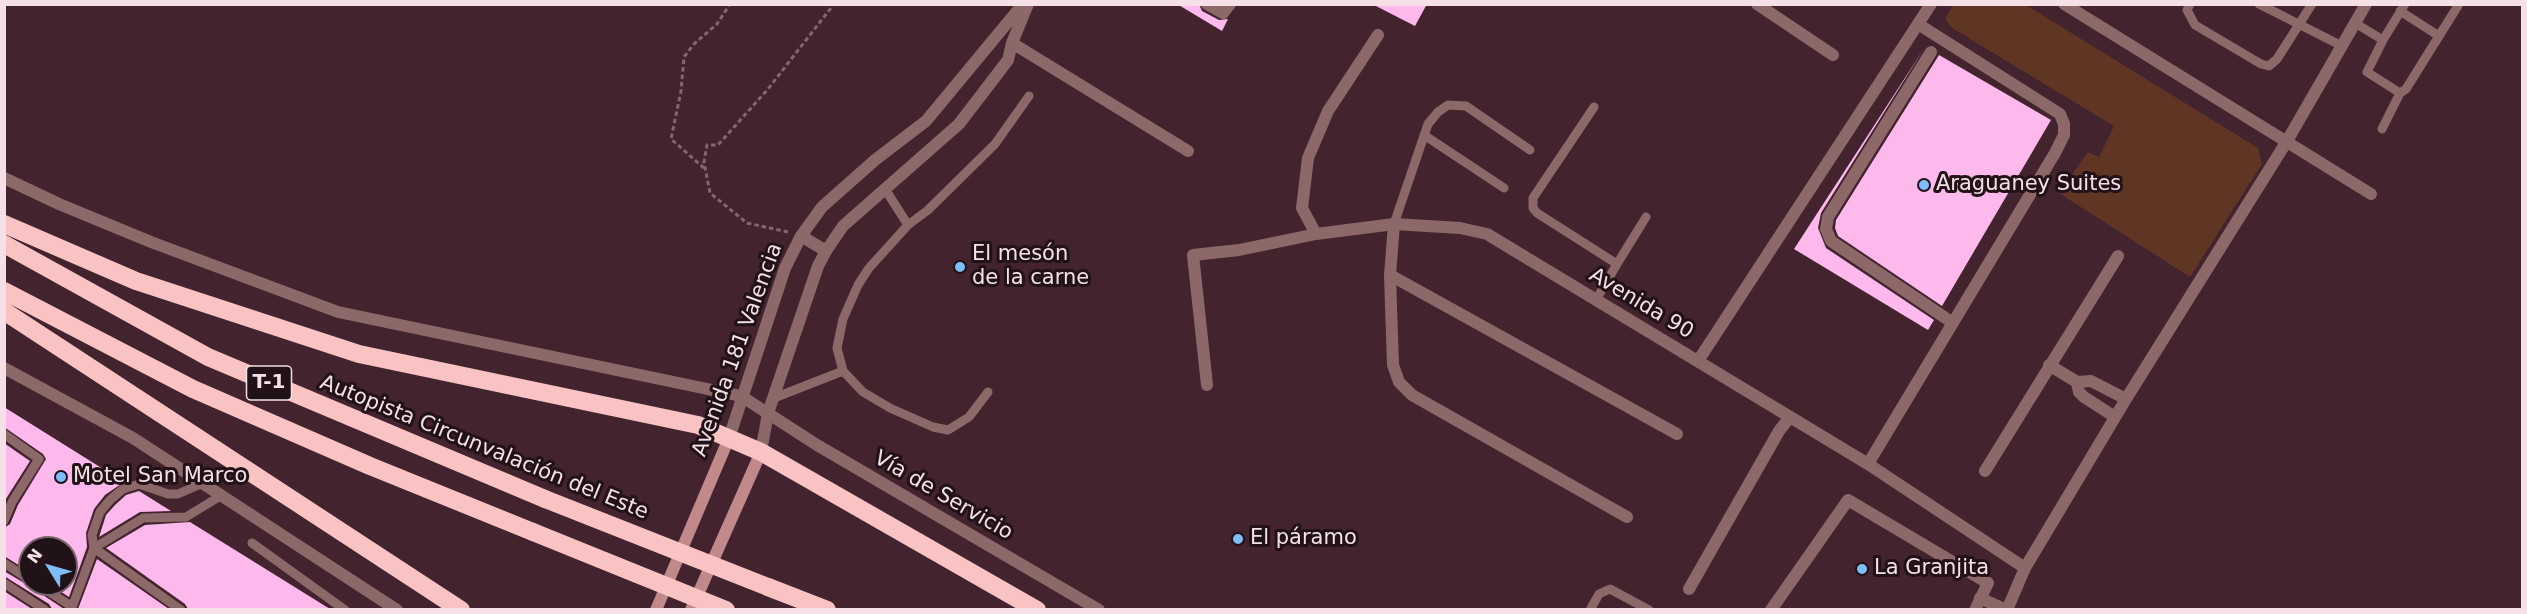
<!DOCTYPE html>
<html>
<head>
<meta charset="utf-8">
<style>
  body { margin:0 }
  #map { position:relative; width:2527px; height:614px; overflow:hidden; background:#42232e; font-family:"DejaVu Sans",sans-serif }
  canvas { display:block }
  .frame { position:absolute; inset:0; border:6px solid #f5e0e7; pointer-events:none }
  .north { position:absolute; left:18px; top:536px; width:60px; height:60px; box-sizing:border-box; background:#201216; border:2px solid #75646a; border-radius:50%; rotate:307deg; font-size:16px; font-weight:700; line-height:24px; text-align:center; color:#f5e0e7 }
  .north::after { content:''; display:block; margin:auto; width:21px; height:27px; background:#7fbdfa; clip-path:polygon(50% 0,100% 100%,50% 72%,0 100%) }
</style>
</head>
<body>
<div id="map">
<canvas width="2527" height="614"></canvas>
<div class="frame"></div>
<div class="north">N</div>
</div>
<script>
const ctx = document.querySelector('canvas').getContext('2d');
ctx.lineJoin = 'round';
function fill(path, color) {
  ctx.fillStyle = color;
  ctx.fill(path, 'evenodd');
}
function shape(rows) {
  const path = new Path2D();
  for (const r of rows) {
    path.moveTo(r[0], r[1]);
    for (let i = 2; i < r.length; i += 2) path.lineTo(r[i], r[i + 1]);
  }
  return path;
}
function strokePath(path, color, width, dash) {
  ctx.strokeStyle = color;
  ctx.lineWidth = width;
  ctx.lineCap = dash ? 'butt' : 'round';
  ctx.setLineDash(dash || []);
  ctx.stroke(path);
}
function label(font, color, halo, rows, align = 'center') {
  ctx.font = font + ' "DejaVu Sans",sans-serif';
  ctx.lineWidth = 6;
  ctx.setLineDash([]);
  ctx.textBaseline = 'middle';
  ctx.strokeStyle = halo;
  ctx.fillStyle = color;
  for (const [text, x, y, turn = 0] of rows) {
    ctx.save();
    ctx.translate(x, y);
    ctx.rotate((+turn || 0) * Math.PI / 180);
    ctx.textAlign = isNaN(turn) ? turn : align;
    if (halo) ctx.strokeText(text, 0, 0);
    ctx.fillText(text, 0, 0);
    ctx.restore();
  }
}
const green = shape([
  [1953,5,2026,5,2258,148,2262,164,2190,277,2059,193,2088,152,2099,157,2114,126,1952,28,1945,19]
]);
const building = shape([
  [1177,4,1199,4,1202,11,1219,20,1228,19,1222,31],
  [1372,4,1427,4,1415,26],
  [1925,47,1821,213,1818,228,1826,248,1934,320,1928,330,1794,249],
  [1939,55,2051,120,1942,306,1838,236,1835,228,1836,220],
  [4,407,124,482,105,495,94,509,86,533,87,547,69,597,49,584,66,584,66,548,30,548,30,572,4,556,4,528,10,524,18,505,46,459,43,454,4,427],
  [4,443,30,461,4,502],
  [139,491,171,511,140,512,99,537,106,515,115,505,126,495],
  [190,522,330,609,188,609,185,604,106,548,145,525],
  [97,559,169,609,78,609],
  [4,571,31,587,64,609,52,609,49,604,4,576],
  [4,591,32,609,4,609]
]);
const path = shape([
  [704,168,671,139,681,91,684,57,694,44,717,24,730,4],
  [788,232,747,223,710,193,704,162,707,145,718,145,768,89,834,4]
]);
const lane = shape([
  [2190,4,2187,10,2195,25,2261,64,2269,66,2277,59,2312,4],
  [2259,4,2342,46],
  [2405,4,2383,40,2367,72,2400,93,2406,89,2459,4],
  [2400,11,2439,36],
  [2355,23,2383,40],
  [1594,107,1533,198,1533,208,1537,213,1617,264,1596,300],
  [2382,129,2400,93],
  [1424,135,1504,188],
  [885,189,908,225,869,268,858,285,843,319,837,348,843,371,863,392,890,408,933,427,948,430,969,417,988,392],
  [1394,224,1428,124,1438,112,1448,105,1466,106,1530,150],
  [908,225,928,210,995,144,1029,96],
  [1617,264,1646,217],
  [774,398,843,371],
  [4,434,39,459,12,502,4,521],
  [252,543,345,610],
  [94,548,143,518,186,517,222,495],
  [94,548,181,610],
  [4,563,30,580],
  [4,583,45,610],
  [37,584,71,606],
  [71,610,94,548,92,535,100,512,110,500,123,489,139,484,168,494,178,494,203,483],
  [1590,610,1599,594,1610,589,1649,610]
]);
const street = shape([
  [1207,4,1223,13,1230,4],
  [1757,4,1833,55],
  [2064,4,2371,194],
  [1012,43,1188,151],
  [1931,52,1828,217,1826,229,1831,241,1953,323],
  [4,178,59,204,151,242,338,312,741,396,817,445,1099,610],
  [1394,224,1390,275,1393,365,1399,382,1412,395,1627,517],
  [1316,234,1302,208,1308,158,1328,111,1378,35],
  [801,236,826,251],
  [1390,275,1677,434],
  [1698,361,1931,4],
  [2049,365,2077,382,2091,381,2126,399],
  [4,368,133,438,397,610],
  [2077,382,2079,392,2084,397,2115,417],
  [1207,385,1193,255,1239,250,1316,234,1394,224,1460,228,1487,234,1868,464,2025,568],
  [729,438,785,268,801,236,822,207,875,160,926,121,1023,4],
  [761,452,768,413,818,266,826,251,843,226,959,124,1008,60,1012,43,1028,4],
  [1868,464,2055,153,2064,135,2064,124,2060,114,1918,24],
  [1985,471,2118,256],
  [1689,589,1779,431,1790,417],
  [1980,598,2006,610],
  [1771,610,1848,500,1988,583,1975,610],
  [2007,610,2025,568,2126,399,2287,141,2366,4]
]);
const secondary = shape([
  [656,610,729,438],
  [691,610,761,452]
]);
const highway = shape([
  [4,224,136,281,359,354,698,425,761,452,1037,610],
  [4,244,208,357,545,499],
  [4,291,193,389,370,466,533,532],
  [4,311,461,610],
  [768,587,827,610]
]);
const highwayBridge = shape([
  [545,499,768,587],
  [533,532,726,610]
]);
const markers = [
  [1924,185,6,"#7fbdfa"],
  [960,267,6,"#7fbdfa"],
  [61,477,6,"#7fbdfa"],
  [1238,539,6,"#7fbdfa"],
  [1862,569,6,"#7fbdfa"]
];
const shields = [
  [269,383,45]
];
const shieldNames = [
  ["T-1",269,383]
];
const poiNames = [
  ["Araguaney Suites",1936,185],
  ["El mesón",972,255],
  ["de la carne",972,279],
  ["Motel San Marco",73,477],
  ["El páramo",1250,539],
  ["La Granjita",1874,569]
];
const streetNames = [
  ["Avenida 90",1641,304,31],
  ["Avenida 181 Valencia",738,350,-70],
  ["Autopista Circunvalación del Este",484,448,22],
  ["Vía de Servicio",943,496,30]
];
fill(green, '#613524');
fill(building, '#fdb8ec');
strokePath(path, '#826770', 3, [4.5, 3]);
strokePath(lane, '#8c6868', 9);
strokePath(street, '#8c6868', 12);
strokePath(secondary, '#c18989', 12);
strokePath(highway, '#f9c3c3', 18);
strokePath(highwayBridge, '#f9c3c3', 18);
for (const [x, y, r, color] of markers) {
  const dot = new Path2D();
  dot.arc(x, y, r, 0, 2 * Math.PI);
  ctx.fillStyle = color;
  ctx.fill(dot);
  strokePath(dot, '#201216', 2);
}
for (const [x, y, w] of shields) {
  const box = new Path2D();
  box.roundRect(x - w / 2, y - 17, w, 34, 4.5);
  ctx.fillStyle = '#201216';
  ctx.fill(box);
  strokePath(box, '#f5e0e7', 1.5);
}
label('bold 20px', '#f5e0e7', null, shieldNames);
label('21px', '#f5e0e7', '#201216', poiNames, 'left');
label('21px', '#f5e0e7', '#201216', streetNames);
</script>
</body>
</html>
